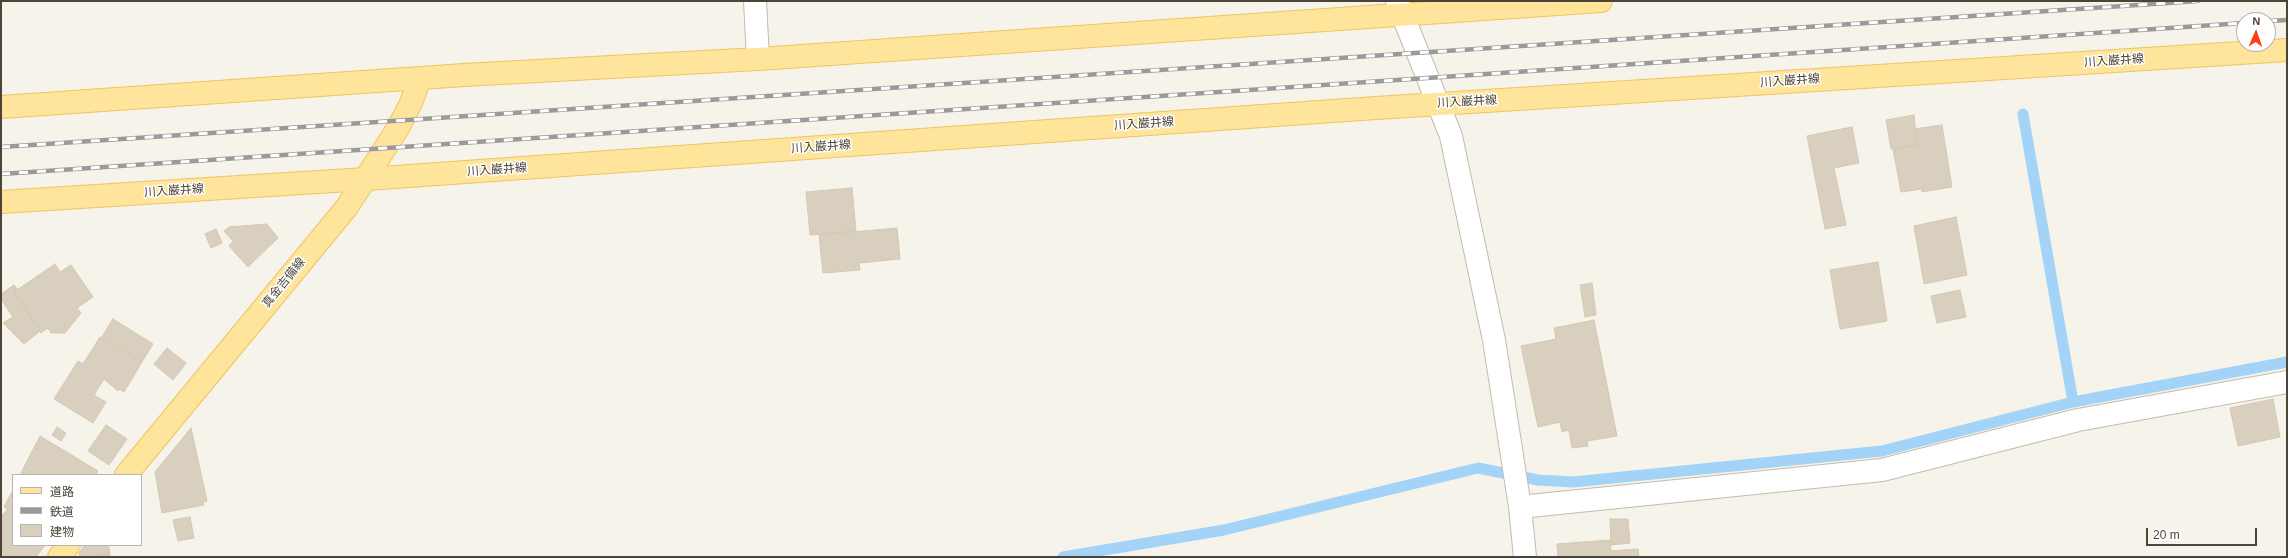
<!DOCTYPE html>
<html>
<head>
<meta charset="utf-8">
<style>
  body { margin:0 }
  #map { position:relative; width:2288px; height:558px; overflow:hidden; background:#f6f3eb; font-family:Helvetica,"Noto Sans JP",sans-serif }
  canvas { display:block }
  .frame { position:absolute; inset:0; border:2px solid #4c4437; pointer-events:none }
  .legend { position:absolute; left:12px; top:474px; width:130px; height:72px; box-sizing:border-box; background:#fff; border:1px solid #b7b4af; margin:0; padding:5px 7px; list-style:none; font-size:12px; color:#4c4437 }
  .legend li { display:flex; align-items:center; gap:8px; height:20px }
  .legend b { width:20px; border:1px solid #b7b4af }
  .north { position:absolute; left:2236px; top:12px; width:40px; height:40px; box-sizing:border-box; background:#fff; border:1px solid #b7b4af; border-radius:50%; rotate:2deg; font-size:11px; font-weight:700; line-height:16px; text-align:center; color:#4c4437 }
  .north::after { content:''; display:block; margin:auto; width:14px; height:18px; background:#ff3e19; clip-path:polygon(50% 0,100% 100%,50% 72%,0 100%) }
  .scale { position:absolute; left:2146px; top:528px; width:111px; height:18px; box-sizing:border-box; border:2px solid #4c4437; border-top:0; padding-left:5px; font-size:12px; line-height:14px; white-space:nowrap; color:#4c4437; -webkit-text-stroke:3px #fff; paint-order:stroke }
</style>
</head>
<body>
<div id="map">
<canvas width="2288" height="558"></canvas>
<div class="frame"></div>
<ul class="legend">
<li><b style="height:5px;background:#ffe49b"></b>道路</li>
<li><b style="height:5px;background:#9a9a9a"></b>鉄道</li>
<li><b style="height:11px;background:#d9cfbf"></b>建物</li>
</ul>
<div class="north">N</div>
<div class="scale">20 m</div>
</div>
<script>
const ctx = document.querySelector('canvas').getContext('2d');
ctx.lineJoin = 'round';
function shape(rows) {
  const path = new Path2D();
  for (const r of rows) {
    path.moveTo(r[0], r[1]);
    for (let i = 2; i < r.length; i += 2) path.lineTo(r[i], r[i + 1]);
  }
  return path;
}
function strokePath(path, color, width, dash) {
  ctx.strokeStyle = color;
  ctx.lineWidth = width;
  ctx.lineCap = dash ? 'butt' : 'round';
  ctx.setLineDash(dash || []);
  ctx.stroke(path);
}
function fill(path, color) {
  ctx.fillStyle = color;
  ctx.fill(path, 'evenodd');
}
function label(font, color, halo, rows, align = 'center') {
  ctx.font = font + ' Helvetica,"Noto Sans JP",sans-serif';
  ctx.lineWidth = 3;
  ctx.setLineDash([]);
  ctx.textBaseline = 'middle';
  ctx.strokeStyle = halo;
  ctx.fillStyle = color;
  for (const [text, x, y, turn = 0] of rows) {
    ctx.save();
    ctx.translate(x, y);
    ctx.rotate((+turn || 0) * Math.PI / 180);
    ctx.textAlign = isNaN(turn) ? turn : align;
    if (halo) ctx.strokeText(text, 0, 0);
    ctx.fillText(text, 0, 0);
    ctx.restore();
  }
}
const stream = shape([
  [2023,114,2073,402],
  [1063,557,1224,530,1478,468,1538,480,1573,482,1882,451,2073,402,2287,362]
]);
const building = shape([
  [1914,115,1917,145,1891,149,1886,120,1914,115],
  [1942,125,1952,187,1922,192,1922,189,1901,192,1893,149,1917,145,1914,129,1942,125],
  [1852,127,1859,163,1834,168,1846,225,1825,229,1807,136,1852,127],
  [852,188,856,231,810,235,806,192,852,188],
  [1956,217,1967,275,1924,284,1914,226,1956,217],
  [267,224,278,238,248,267,229,246,233,241,224,231,229,227,267,224],
  [897,228,900,259,859,263,860,270,823,273,819,235,897,228],
  [216,229,222,243,211,248,205,234,216,229],
  [1878,262,1887,321,1840,329,1830,270,1878,262],
  [55,264,60,272,71,265,93,297,77,308,81,313,65,333,51,333,48,328,41,333,14,292,55,264],
  [1592,283,1596,315,1585,317,1580,285,1592,283],
  [14,285,17,289,14,292,40,331,24,344,3,323,13,317,1,299,1,294,14,285],
  [1960,290,1966,317,1937,323,1931,296,1960,290],
  [113,319,153,344,142,362,102,337,113,319],
  [1594,320,1617,436,1587,441,1588,446,1572,448,1569,430,1562,432,1560,422,1538,427,1521,346,1556,339,1554,328,1594,320],
  [100,337,142,362,124,392,119,389,118,391,104,379,94,395,106,402,93,423,54,399,78,361,83,364,100,337],
  [167,348,186,363,173,380,154,364,167,348],
  [2273,399,2280,437,2238,446,2230,408,2273,399],
  [106,425,127,439,109,465,88,451,106,425],
  [57,427,66,433,61,441,52,435,57,427],
  [191,428,207,501,203,502,204,505,162,513,155,472,191,428],
  [40,436,98,471,96,475,23,475,21,473,40,436],
  [13,490,13,513,4,507,13,490],
  [7,510,13,515,13,545,45,545,36,557,1,557,1,516,7,510],
  [190,517,194,538,178,541,173,520,190,517],
  [1610,519,1628,519,1630,543,1611,545,1610,519],
  [1610,540,1611,551,1638,549,1639,557,1558,557,1557,544,1610,540],
  [85,545,108,545,110,553,94,557,80,557,79,553,85,545],
  [109,553,111,557,95,557,109,553]
]);
const minor = shape([
  [755,1,758,59],
  [1397,1,1451,136,1494,340,1520,507,1525,557],
  [1520,507,1882,470,2078,420,2287,382]
]);
const major = shape([
  [1,107,464,75,758,59,1601,1],
  [1,202,366,179,1376,108,2287,50],
  [126,475,347,207,398,128,411,103,420,78],
  [59,557,69,545]
]);
const rail = shape([
  [2268,21,2287,20],
  [1,147,2198,1],
  [1,174,2244,23]
]);
const streetNames = [
  ["川入巌井線",2114,61,-4],
  ["川入巌井線",1790,81,-4],
  ["川入巌井線",1467,102,-3],
  ["川入巌井線",1144,124,-4],
  ["川入巌井線",821,147,-4],
  ["川入巌井線",497,170,-4],
  ["川入巌井線",174,191,-4],
  ["真金吉備線",284,283,-51]
];
strokePath(stream, '#a3d4f7', 11);
fill(building, '#d9cfbf');
strokePath(building, '#d5c7b1', 1);
strokePath(minor, '#c3bbac', 24);
strokePath(major, '#eec561', 24);
strokePath(minor, '#fff', 22);
strokePath(major, '#ffe49b', 22);
strokePath(rail, '#9a9a9a', 4.5);
strokePath(rail, '#fff', 3, [9]);
label('12px', '#4c4437', '#fff', streetNames);
</script>
</body>
</html>
